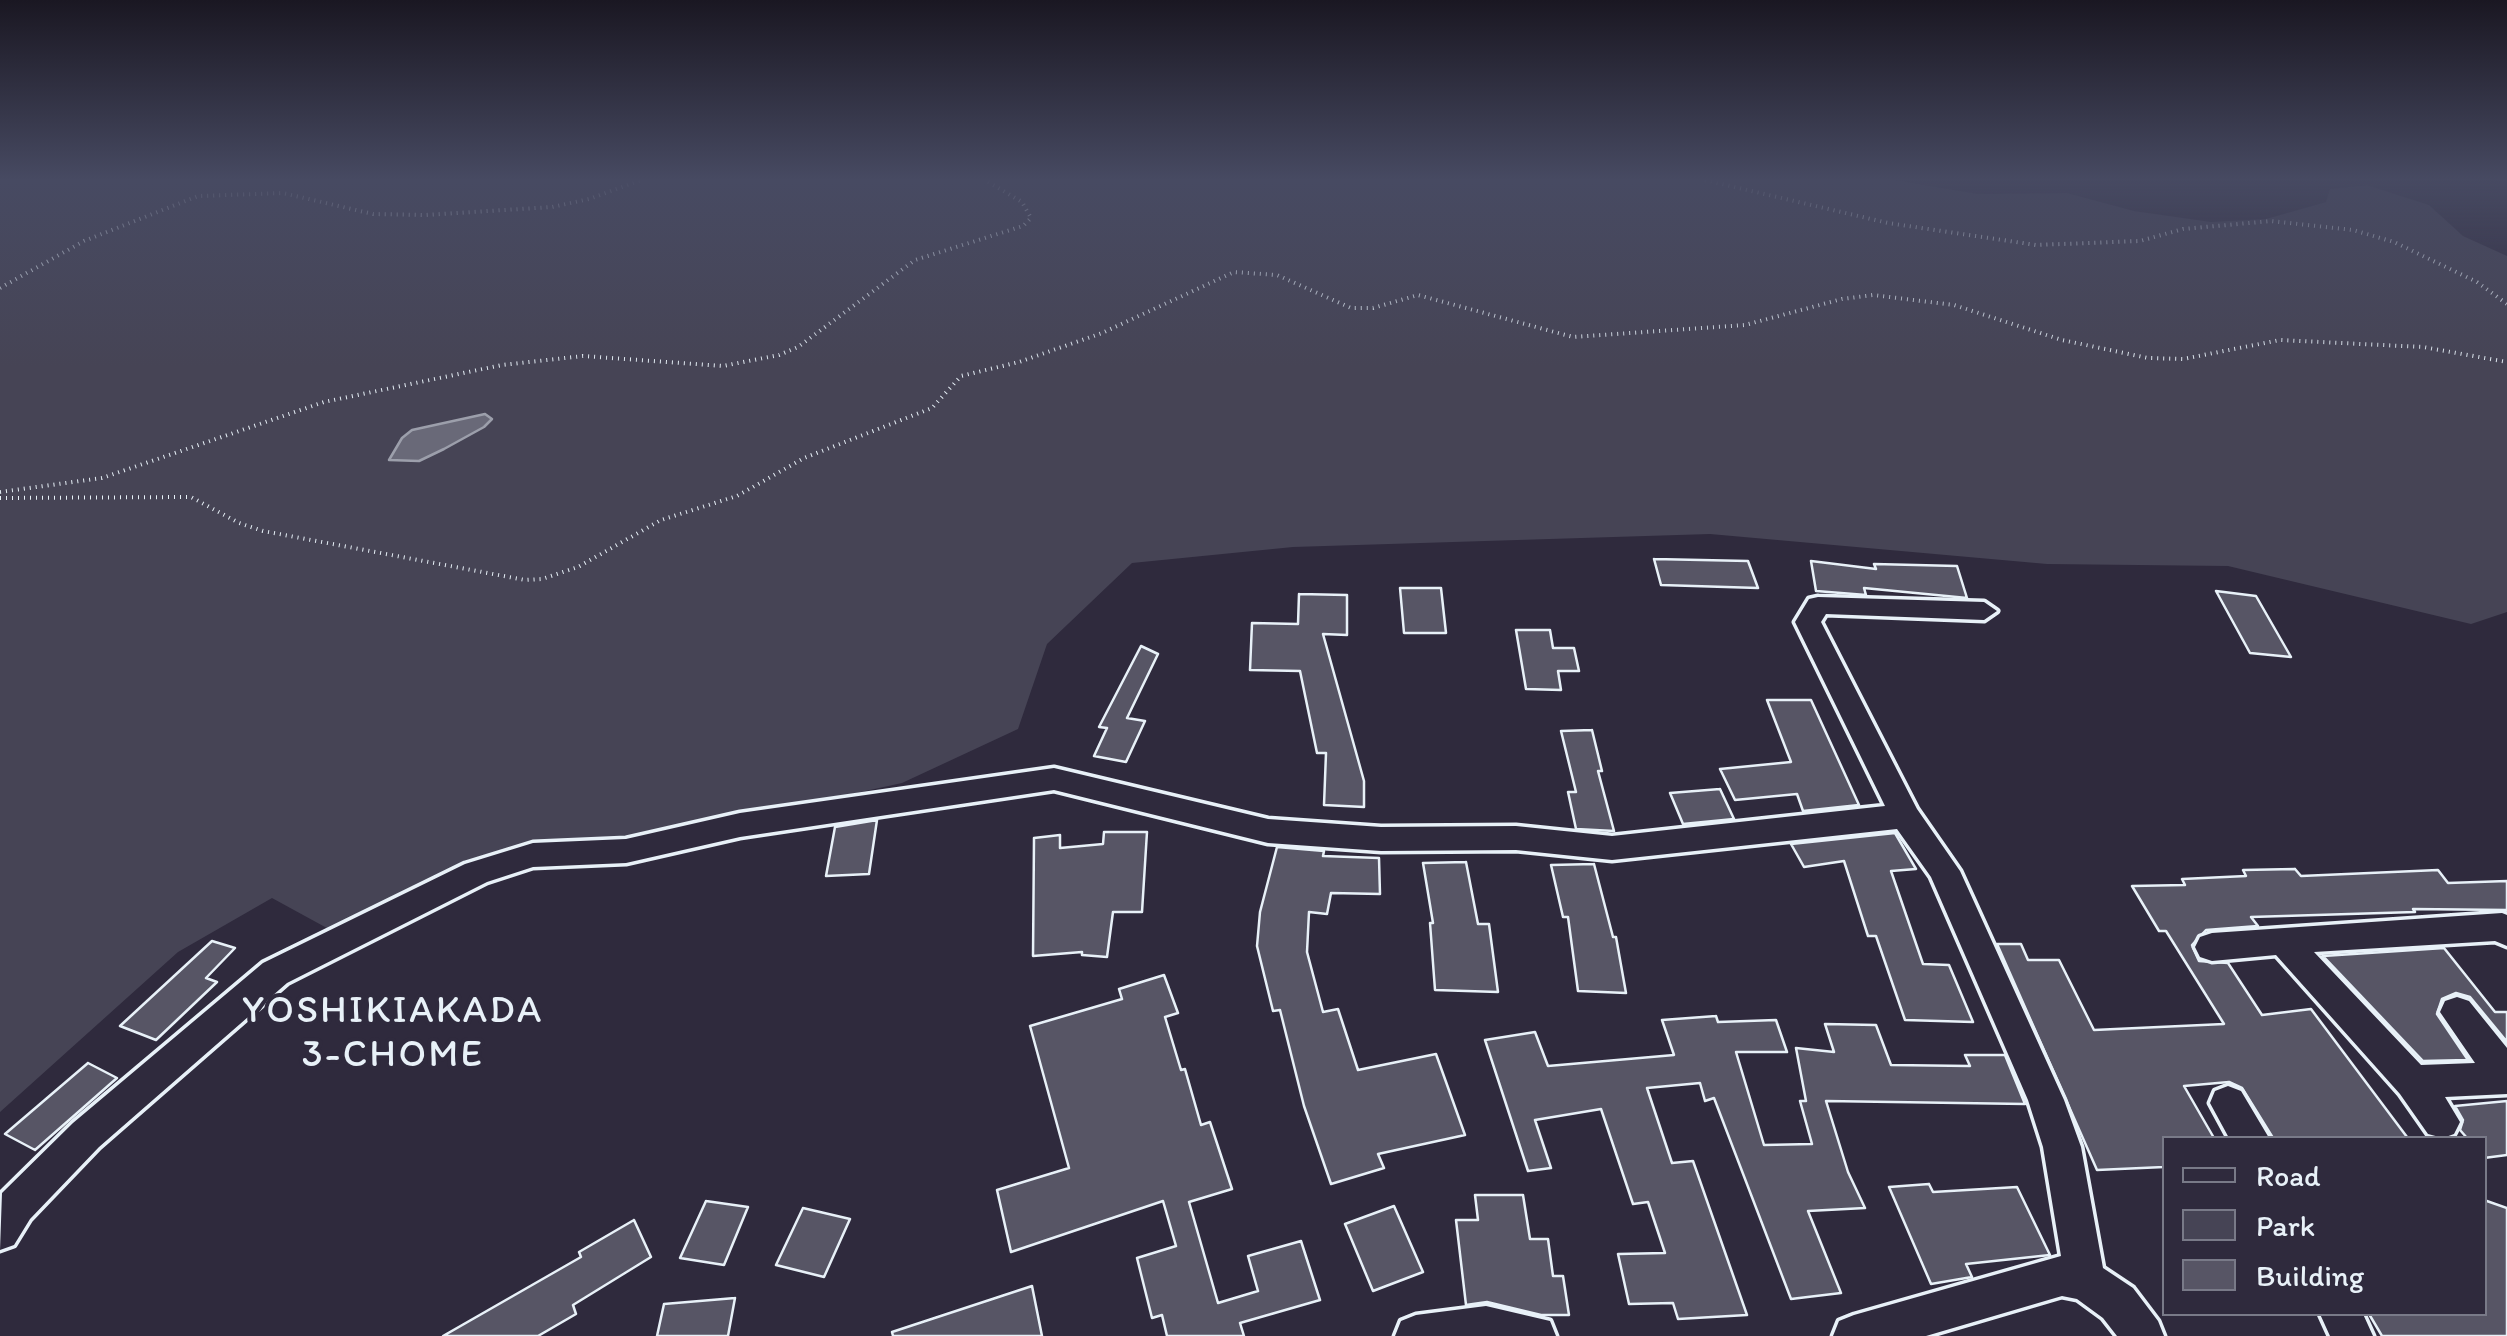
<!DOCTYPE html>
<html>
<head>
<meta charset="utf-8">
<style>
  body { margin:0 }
  #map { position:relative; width:2507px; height:1336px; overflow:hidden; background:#2f2a3d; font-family:Itim,sans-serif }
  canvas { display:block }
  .legend { position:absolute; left:2162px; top:1136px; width:325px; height:180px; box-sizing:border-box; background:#2f2a3d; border:2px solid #797a88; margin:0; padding:12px 18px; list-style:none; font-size:30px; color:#e8f1f8 }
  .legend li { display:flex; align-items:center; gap:20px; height:50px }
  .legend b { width:50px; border:2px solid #797a88 }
</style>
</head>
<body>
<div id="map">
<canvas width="2507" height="1336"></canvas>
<ul class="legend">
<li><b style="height:12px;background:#2f2a3d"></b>Road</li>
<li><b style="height:28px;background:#464455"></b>Park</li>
<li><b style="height:28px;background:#575565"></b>Building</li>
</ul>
</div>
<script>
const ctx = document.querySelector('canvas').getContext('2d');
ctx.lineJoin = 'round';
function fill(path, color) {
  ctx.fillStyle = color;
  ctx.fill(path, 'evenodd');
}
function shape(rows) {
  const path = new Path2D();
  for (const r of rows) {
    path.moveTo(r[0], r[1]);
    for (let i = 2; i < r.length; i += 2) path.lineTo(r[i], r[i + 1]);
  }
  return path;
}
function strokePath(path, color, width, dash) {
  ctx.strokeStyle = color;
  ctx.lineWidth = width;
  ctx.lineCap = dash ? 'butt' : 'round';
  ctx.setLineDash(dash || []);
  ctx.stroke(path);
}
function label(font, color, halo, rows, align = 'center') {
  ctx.font = font + ' Itim,sans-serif';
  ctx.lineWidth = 8;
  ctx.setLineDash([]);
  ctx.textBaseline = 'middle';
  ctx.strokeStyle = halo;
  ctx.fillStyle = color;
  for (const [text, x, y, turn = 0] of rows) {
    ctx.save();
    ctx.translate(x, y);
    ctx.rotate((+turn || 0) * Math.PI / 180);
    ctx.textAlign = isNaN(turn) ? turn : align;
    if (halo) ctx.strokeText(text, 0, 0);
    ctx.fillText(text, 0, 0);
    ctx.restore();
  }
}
const green = shape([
  [0,180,1895,180,1978,194,2067,193,2134,211,2211,222,2266,219,2326,202,2330,189,2367,185,2429,205,2463,236,2507,256,2507,612,2471,624,2228,566,2047,564,1710,534,1293,547,1132,563,1047,644,1018,729,902,783,635,841,537,846,336,933,272,898,178,952,0,1112]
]);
const water = shape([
  [485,414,492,419,484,427,444,449,419,461,389,460,402,438,412,430,485,414]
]);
const building = shape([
  [1654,559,1748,561,1758,588,1661,585,1654,559],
  [1811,561,1876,569,1874,564,1957,566,1967,598,1864,588,1866,595,1816,591,1811,561],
  [1400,588,1441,588,1446,633,1404,633,1400,588],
  [2216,591,2256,596,2291,657,2250,653,2216,591],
  [1299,594,1347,595,1347,635,1323,634,1364,781,1364,807,1324,805,1326,753,1317,753,1300,671,1250,670,1252,623,1298,624,1299,594],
  [1516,630,1550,630,1553,648,1574,648,1579,671,1558,671,1561,690,1526,689,1516,630],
  [1141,646,1158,654,1127,718,1145,721,1126,762,1094,756,1107,728,1099,727,1141,646],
  [1767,700,1811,700,1859,805,1803,811,1797,794,1735,800,1720,769,1791,762,1767,700],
  [1592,730,1602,771,1598,771,1614,831,1576,829,1568,792,1576,792,1561,731,1592,730],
  [1720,789,1734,819,1683,824,1670,793,1720,789],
  [877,820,869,874,826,876,835,827,877,820],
  [1104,832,1147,832,1142,912,1113,912,1107,957,1082,955,1082,952,1033,956,1034,838,1060,835,1060,848,1103,844,1104,832],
  [1895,833,1916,869,1891,871,1923,964,1949,965,1973,1022,1905,1020,1876,936,1868,936,1844,861,1804,867,1791,844,1895,833],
  [1277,847,1324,851,1323,856,1379,858,1380,894,1331,893,1327,914,1309,912,1307,952,1323,1012,1338,1009,1358,1070,1436,1054,1465,1135,1378,1154,1384,1168,1331,1184,1304,1106,1280,1010,1273,1011,1257,946,1260,912,1277,847],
  [1466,862,1478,924,1489,924,1498,992,1435,990,1430,923,1433,923,1423,863,1466,862],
  [1594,864,1613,937,1616,937,1626,993,1578,991,1568,917,1563,917,1551,865,1594,864],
  [2295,869,2301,876,2438,870,2448,883,2507,881,2507,910,2413,909,2415,912,2251,917,2258,926,2206,930,2192,945,2199,961,2228,963,2262,1015,2311,1009,2407,1137,2273,1138,2242,1088,2229,1082,2184,1086,2214,1138,2164,1138,2164,1167,2097,1170,1997,944,2021,944,2028,960,2059,960,2094,1030,2224,1024,2166,931,2159,931,2132,886,2185,885,2182,879,2246,876,2243,870,2295,869],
  [212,941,235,948,206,978,217,982,156,1040,120,1026,212,941],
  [2444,948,2495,1012,2507,1012,2507,1042,2470,997,2456,993,2442,999,2437,1014,2468,1060,2423,1061,2323,956,2444,948],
  [1164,975,1178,1013,1165,1017,1181,1070,1185,1069,1201,1125,1210,1122,1232,1189,1189,1202,1218,1303,1258,1291,1248,1256,1301,1241,1320,1300,1240,1323,1244,1336,1167,1336,1162,1315,1152,1318,1137,1258,1176,1246,1163,1201,1011,1252,997,1190,1069,1168,1030,1026,1122,999,1119,989,1164,975],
  [1716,1016,1718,1022,1776,1020,1787,1052,1736,1052,1764,1145,1812,1144,1800,1101,1806,1101,1796,1048,1834,1052,1825,1024,1876,1025,1891,1065,1970,1066,1965,1055,2005,1055,2025,1104,1826,1101,1848,1172,1865,1208,1808,1211,1841,1293,1791,1299,1714,1098,1705,1101,1700,1083,1647,1088,1672,1163,1693,1161,1747,1315,1678,1319,1673,1303,1629,1304,1618,1254,1665,1253,1648,1202,1633,1204,1601,1109,1535,1120,1551,1168,1528,1171,1485,1040,1535,1032,1548,1066,1674,1055,1662,1020,1716,1016],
  [88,1063,117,1078,35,1150,5,1134,88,1063],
  [2507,1101,2507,1155,2484,1158,2484,1138,2467,1138,2460,1130,2463,1120,2455,1106,2507,1101],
  [1929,1184,1933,1192,2017,1187,2050,1255,1966,1264,1972,1277,1931,1284,1889,1187,1929,1184],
  [1475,1195,1523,1195,1530,1239,1548,1239,1553,1276,1563,1276,1569,1315,1541,1315,1487,1302,1466,1305,1456,1220,1478,1220,1475,1195],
  [2484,1200,2507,1208,2507,1336,2382,1336,2369,1314,2484,1314,2484,1200],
  [706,1201,748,1207,724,1265,680,1258,706,1201],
  [1394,1206,1423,1272,1373,1291,1345,1224,1394,1206],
  [803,1208,850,1219,824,1277,776,1265,803,1208],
  [634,1220,651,1257,573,1305,576,1314,538,1336,443,1336,581,1257,579,1252,634,1220],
  [1032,1286,1042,1336,893,1336,892,1332,1032,1286],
  [735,1298,728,1336,657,1336,664,1304,735,1298]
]);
const path = shape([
  [1705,180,1888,223,2036,245,2140,241,2183,229,2271,221,2353,230,2394,242,2477,282,2507,304],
  [0,288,84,241,198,196,283,193,373,214,425,215,552,207,589,199,641,180],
  [0,492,102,478,324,402,502,365,583,356,723,366,779,355,798,347,915,260,1023,226,1031,218,1022,202,985,180],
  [0,498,191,497,239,523,263,531,525,580,542,579,578,567,661,520,737,496,804,458,932,408,961,376,1019,362,1102,333,1234,272,1277,275,1351,308,1373,308,1418,295,1573,337,1745,325,1842,299,1873,295,1954,305,2062,340,2148,358,2183,359,2280,340,2423,347,2507,362]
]);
const minor = shape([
  [1818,597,1984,602,1997,611,1984,620,1826,614,1821,622,1917,809,1960,871,2064,1100,2081,1147,2103,1268,2133,1288,2158,1321,2164,1336,2117,1336,2103,1318,2077,1299,2062,1296,1926,1336,1833,1336,1839,1321,1854,1315,2061,1256,2043,1147,2028,1100,1931,877,1897,829,1612,860,1516,850,1381,851,1268,843,1054,790,740,837,626,863,533,867,487,882,287,983,99,1147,30,1219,14,1245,0,1250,2,1193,73,1123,263,963,465,864,533,843,626,839,740,813,1054,768,1268,819,1381,827,1516,826,1612,836,1885,806,1795,622,1809,599,1818,597],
  [2502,913,2507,915,2507,946,2495,941,2314,952,2421,1065,2475,1063,2440,1012,2445,1001,2457,997,2469,1001,2507,1048,2507,1094,2445,1097,2460,1122,2454,1134,2443,1138,2428,1134,2400,1094,2276,955,2212,961,2200,957,2195,947,2200,937,2212,933,2502,913],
  [2228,1086,2241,1091,2269,1138,2229,1138,2210,1103,2215,1091,2228,1086],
  [1486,1306,1550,1321,1556,1336,1395,1336,1401,1321,1416,1315,1486,1306],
  [2320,1314,2363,1314,2373,1336,2330,1336,2320,1314]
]);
const nearNeighbourhoodnames = [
  ["YOSHIKIAKADA",393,1012],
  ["3-CHOME",393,1056]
];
fill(green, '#464455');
fill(water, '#696978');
strokePath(water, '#9c9fab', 2.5);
fill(building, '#575565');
strokePath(building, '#e8f1f8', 2.5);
strokePath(minor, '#e8f1f8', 7);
strokePath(path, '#e8f1f8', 4, [1, 5]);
fill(minor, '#2f2a3d');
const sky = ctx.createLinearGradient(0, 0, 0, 367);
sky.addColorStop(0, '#1a1722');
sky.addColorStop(0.49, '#474a62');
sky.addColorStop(1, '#474a6200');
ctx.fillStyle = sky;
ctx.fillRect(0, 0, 2507, 367);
ctx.letterSpacing = '2.5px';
label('38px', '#e8f1f8', '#2f2a3d', nearNeighbourhoodnames);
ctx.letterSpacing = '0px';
</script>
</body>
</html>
